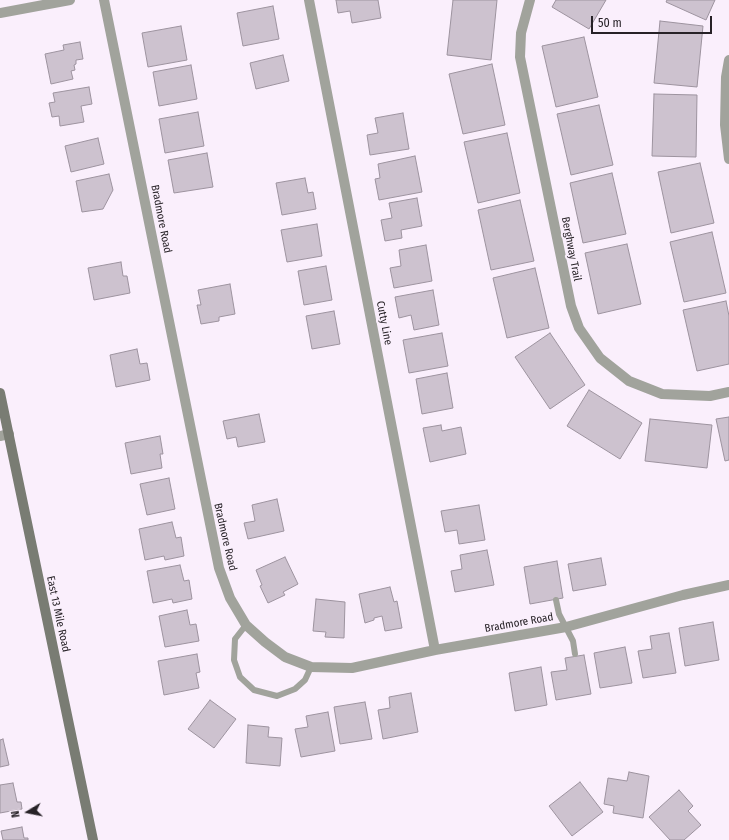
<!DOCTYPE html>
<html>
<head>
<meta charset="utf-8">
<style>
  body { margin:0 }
  #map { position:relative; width:729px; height:840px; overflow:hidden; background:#faeffc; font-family:"Fira Sans Condensed",sans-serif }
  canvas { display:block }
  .north { position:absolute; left:8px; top:792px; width:40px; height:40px; -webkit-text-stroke:3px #faeffc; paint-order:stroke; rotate:260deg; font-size:11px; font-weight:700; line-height:16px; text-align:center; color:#272227 }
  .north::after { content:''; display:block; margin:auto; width:14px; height:18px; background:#272227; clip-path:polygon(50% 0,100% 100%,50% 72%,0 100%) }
  .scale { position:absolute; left:591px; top:16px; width:121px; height:18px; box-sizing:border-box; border:2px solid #272227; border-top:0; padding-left:5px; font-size:12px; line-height:14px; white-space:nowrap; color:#272227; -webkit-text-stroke:3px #faeffc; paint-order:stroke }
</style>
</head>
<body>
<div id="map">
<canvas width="729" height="840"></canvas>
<div class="north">N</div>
<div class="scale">50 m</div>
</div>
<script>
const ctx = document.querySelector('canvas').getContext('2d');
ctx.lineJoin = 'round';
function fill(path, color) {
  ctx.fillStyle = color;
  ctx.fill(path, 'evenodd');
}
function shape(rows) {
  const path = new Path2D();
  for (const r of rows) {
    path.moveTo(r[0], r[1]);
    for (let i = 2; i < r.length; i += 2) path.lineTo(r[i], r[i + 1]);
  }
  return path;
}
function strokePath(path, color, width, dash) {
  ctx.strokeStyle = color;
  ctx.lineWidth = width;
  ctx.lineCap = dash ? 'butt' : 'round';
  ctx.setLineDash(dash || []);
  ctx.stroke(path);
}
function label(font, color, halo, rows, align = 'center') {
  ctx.font = font + ' "Fira Sans Condensed",sans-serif';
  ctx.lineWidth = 4;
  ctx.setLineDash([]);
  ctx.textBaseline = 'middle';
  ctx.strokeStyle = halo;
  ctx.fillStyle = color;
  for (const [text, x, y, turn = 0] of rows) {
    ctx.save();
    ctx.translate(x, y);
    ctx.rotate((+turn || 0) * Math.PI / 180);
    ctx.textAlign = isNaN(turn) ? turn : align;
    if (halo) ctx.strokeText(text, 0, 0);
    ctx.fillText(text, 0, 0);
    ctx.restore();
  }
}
const building = shape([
  [336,0,378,0,381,18,352,23,350,11,338,13,336,0],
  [453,0,497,0,491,60,447,55,453,0],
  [556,0,606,0,589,29,552,7,556,0],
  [667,0,715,0,706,20,666,2,667,0],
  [273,6,279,39,243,46,237,13,273,6],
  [660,21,703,26,697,87,654,83,660,21],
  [181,26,187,60,148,67,142,33,181,26],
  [584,37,598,97,556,107,542,46,584,37],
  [80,42,83,59,76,60,76,64,74,65,75,70,71,71,73,79,51,84,45,54,64,50,63,45,80,42],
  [283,55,289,81,256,89,250,63,283,55],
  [492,64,505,125,463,134,449,74,492,64],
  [191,65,197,99,159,106,153,72,191,65],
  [89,87,92,104,81,106,84,122,60,126,59,116,52,117,49,103,55,102,53,93,89,87],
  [654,94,697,95,696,157,652,156,654,94],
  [599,105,613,165,571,175,557,114,599,105],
  [198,112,204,146,165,153,159,119,198,112],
  [403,113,409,149,370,155,367,135,378,133,375,118,403,113],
  [507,133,520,193,478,203,464,142,507,133],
  [98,138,104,164,71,172,65,146,98,138],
  [207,153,213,187,174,193,168,160,207,153],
  [415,156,422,192,379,200,375,179,380,178,378,164,415,156],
  [700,163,714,223,671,233,658,172,700,163],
  [612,173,626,234,583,243,570,183,612,173],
  [109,174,113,190,103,209,82,212,76,181,109,174],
  [305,178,308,193,313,192,316,209,282,215,276,183,305,178],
  [417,198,422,226,401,230,402,238,385,241,381,220,392,218,389,203,417,198],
  [520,200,534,261,491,270,478,210,520,200],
  [317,224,322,256,287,262,281,230,317,224],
  [712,232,726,293,684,302,670,242,712,232],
  [627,244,641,304,598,314,585,253,627,244],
  [426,245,432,281,394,288,390,268,401,266,399,250,426,245],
  [121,262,123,276,127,276,130,293,94,300,88,268,121,262],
  [326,266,332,300,304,305,298,271,326,266],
  [535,268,549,328,507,338,493,278,535,268],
  [230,284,235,314,219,317,219,321,201,324,197,305,201,305,198,290,230,284],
  [433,290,439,325,414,330,411,315,399,318,395,297,433,290],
  [726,301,729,316,729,364,697,371,683,310,726,301],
  [334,311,340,344,312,349,306,316,334,311],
  [442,333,448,366,409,373,403,340,442,333],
  [550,333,585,385,550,409,515,357,550,333],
  [137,349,140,364,147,363,150,380,116,387,110,355,137,349],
  [447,373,453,408,422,414,416,379,447,373],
  [589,390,642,423,620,459,567,426,589,390],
  [259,414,265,442,238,447,236,437,227,439,223,421,259,414],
  [729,417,729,460,725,461,716,419,729,417],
  [650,419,712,425,707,468,645,461,650,419],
  [441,425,442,431,461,427,466,454,430,462,423,428,441,425],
  [160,436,163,454,160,454,162,468,131,474,125,443,160,436],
  [169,478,175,509,147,515,140,484,169,478],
  [277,499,284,531,248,539,244,523,255,521,252,505,277,499],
  [479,505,485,540,459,544,457,530,445,532,441,511,479,505],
  [172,522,176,538,181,537,184,556,165,560,164,556,145,560,139,529,172,522],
  [487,550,494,585,455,592,451,571,462,569,460,555,487,550],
  [285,557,298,584,283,592,285,595,268,603,260,586,262,585,256,570,285,557],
  [601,558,606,585,573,591,568,564,601,558],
  [557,561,563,598,530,604,524,567,557,561],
  [180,565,184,581,189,580,192,599,173,603,172,599,153,603,147,571,180,565],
  [390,587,394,602,397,601,402,628,385,631,382,616,374,618,374,620,365,623,359,594,390,587],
  [316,599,345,602,344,638,325,637,326,632,313,631,316,599],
  [187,610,190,625,196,624,199,641,165,647,159,616,187,610],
  [713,622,719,660,685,666,679,628,713,622],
  [669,633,676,673,643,678,638,651,652,649,650,636,669,633],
  [625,647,632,683,600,688,594,653,625,647],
  [197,654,200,672,196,673,199,688,164,695,158,661,197,654],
  [584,655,591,694,556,700,551,672,567,670,565,658,584,655],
  [541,667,547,705,515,711,509,673,541,667],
  [411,693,418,732,383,739,378,710,390,708,389,697,411,693],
  [210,700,236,719,214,748,188,729,210,700],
  [365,702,372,739,340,744,334,707,365,702],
  [328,712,335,751,301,757,295,729,308,727,306,716,328,712],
  [248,725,269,727,268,737,282,738,280,766,246,763,248,725],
  [3,739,9,765,0,767,0,740,3,739],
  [629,772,649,776,643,818,613,813,614,806,604,804,608,778,627,781,629,772],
  [580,782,603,812,572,836,549,806,580,782],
  [13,783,17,802,21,802,22,809,0,813,0,785,13,783],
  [679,790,693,806,688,811,701,825,684,840,670,840,649,817,679,790],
  [22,827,24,838,28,838,28,840,3,840,1,831,22,827]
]);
const lane = shape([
  [556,600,559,614,573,641,575,654],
  [246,625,235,639,234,660,240,677,254,690,277,696,295,689,305,680,311,667]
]);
const street = shape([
  [104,0,219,568,230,598,246,625,265,642,285,657,311,667,352,668,435,650,566,627,683,595,729,585],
  [309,0,435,650],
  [530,0,521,33,520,57,571,306,579,328,600,358,629,381,662,394,710,396,729,392],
  [0,13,70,0],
  [729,60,726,77,725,125,729,159],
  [0,436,9,434]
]);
const secondary = shape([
  [0,393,93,840]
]);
const streetNames = [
  ["Bradmore Road",161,219,79],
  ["Berghway Trail",571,249,79],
  ["Cutty Line",384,323,79],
  ["Bradmore Road",225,537,77],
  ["East 13 Mile Road",58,614,78],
  ["Bradmore Road",519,623,-10]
];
fill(building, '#cdc2cf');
strokePath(building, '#9d939f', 1);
strokePath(lane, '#a1a39c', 6);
strokePath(street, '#a1a39c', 10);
strokePath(secondary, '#797c73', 10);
label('11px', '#272227', '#faeffc', streetNames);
</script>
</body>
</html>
